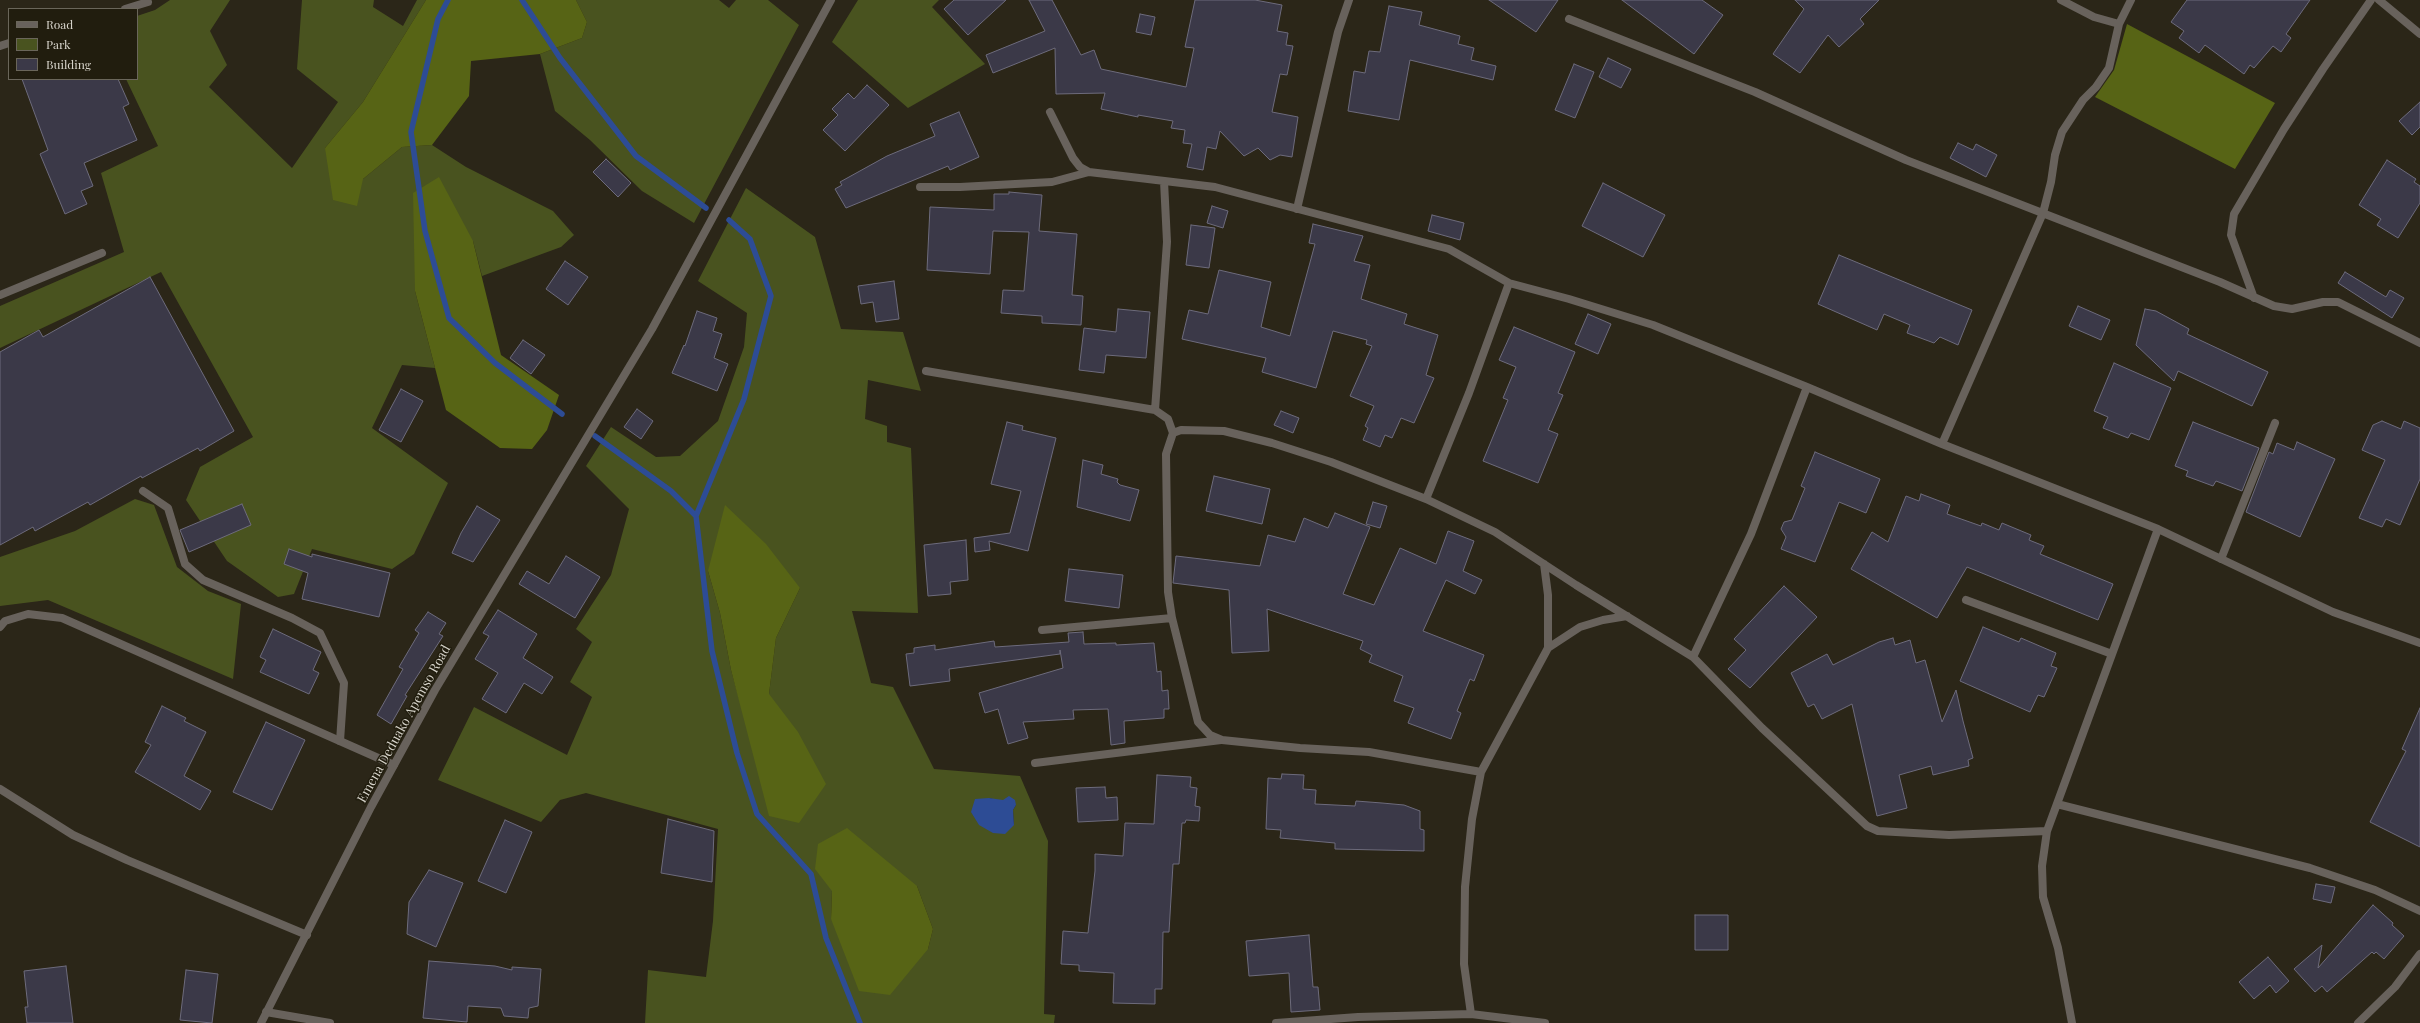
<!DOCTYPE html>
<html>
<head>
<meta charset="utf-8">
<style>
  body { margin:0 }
  #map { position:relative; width:2420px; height:1023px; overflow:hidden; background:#2b2618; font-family:"Playfair Display",serif }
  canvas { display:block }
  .legend { position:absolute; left:8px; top:8px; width:130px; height:72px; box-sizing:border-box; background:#211d0e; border:1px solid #6a665a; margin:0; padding:5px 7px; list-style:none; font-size:12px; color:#d7d4cb }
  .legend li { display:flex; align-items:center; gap:8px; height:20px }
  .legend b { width:20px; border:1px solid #6a665a }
</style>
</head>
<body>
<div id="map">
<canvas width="2420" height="1023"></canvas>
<ul class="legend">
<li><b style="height:5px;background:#68625c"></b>Road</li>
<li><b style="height:11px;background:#49531f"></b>Park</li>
<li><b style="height:11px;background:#3b3948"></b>Building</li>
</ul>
</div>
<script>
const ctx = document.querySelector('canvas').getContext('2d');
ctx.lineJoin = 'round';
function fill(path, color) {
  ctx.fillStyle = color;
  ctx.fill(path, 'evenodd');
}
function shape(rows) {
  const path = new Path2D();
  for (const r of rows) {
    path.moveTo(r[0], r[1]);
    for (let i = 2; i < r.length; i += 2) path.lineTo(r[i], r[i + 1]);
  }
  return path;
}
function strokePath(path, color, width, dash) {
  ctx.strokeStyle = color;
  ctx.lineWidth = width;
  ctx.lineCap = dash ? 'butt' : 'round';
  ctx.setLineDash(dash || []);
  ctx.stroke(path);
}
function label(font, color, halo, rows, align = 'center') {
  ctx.font = font + ' "Playfair Display",serif';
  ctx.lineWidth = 3;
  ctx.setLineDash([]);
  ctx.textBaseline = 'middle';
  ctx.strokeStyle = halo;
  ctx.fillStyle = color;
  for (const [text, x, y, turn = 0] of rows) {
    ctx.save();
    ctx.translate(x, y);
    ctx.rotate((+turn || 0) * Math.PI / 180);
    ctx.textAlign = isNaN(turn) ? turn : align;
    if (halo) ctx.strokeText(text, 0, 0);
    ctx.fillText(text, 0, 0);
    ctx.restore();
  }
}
const green = shape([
  [170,0,230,0,210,31,227,65,209,87,292,168,338,102,297,69,302,0,374,0,373,7,403,26,417,0,426,0,363,102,325,148,363,179,402,147,432,145,466,167,553,211,574,235,561,247,482,276,473,241,415,291,435,368,402,365,372,428,448,483,414,554,392,569,312,549,294,594,278,597,227,561,186,500,200,467,253,437,161,272,0,348,0,306,124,252,101,173,158,146,126,79,137,79,137,16,155,10],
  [576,0,719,0,729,8,736,0,768,0,799,25,694,223,642,191,590,140,555,111,540,54,582,38,587,22],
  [858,0,939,0,932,7,985,64,908,108,832,42],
  [746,188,815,237,841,329,903,332,921,391,868,380,865,419,887,426,887,442,911,448,918,613,852,611,871,683,893,687,934,769,1020,776,1048,841,1044,1014,1055,1015,1054,1023,645,1023,648,970,706,977,713,921,718,829,586,793,560,800,541,822,438,780,474,707,567,755,592,697,570,682,592,642,576,629,611,575,629,509,586,466,611,427,656,457,680,456,718,421,744,347,747,313,698,281],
  [708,571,800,588,776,638,769,694,748,730,731,670,720,613],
  [989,798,1016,805,1013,810,1014,825],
  [917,886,933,929,928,949,831,919,832,891],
  [135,499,154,505,177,567,208,591,241,604,233,679,48,600,0,606,0,557,75,531]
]);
const forest = shape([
  [426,0,576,0,587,22,582,38,540,54,471,61,469,96,432,145,402,147,363,179,357,206,333,200,325,148,363,102],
  [2127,24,2275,103,2235,169,2095,97,2114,70],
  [439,177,473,241,501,355,559,395,547,430,532,449,500,448,446,410,415,291,413,193],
  [725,505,766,544,800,588,776,638,769,694,798,732,826,784,799,823,769,816,731,670,720,613,708,571],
  [847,828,917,886,933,929,928,949,890,995,859,991,831,919,832,891,815,869,818,844]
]);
const water = shape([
  [1009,796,1015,800,1016,805,1013,810,1014,825,1005,834,993,833,979,825,971,812,975,799,989,798,1003,800]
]);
const stream = shape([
  [448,0,438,19,411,132,425,231,449,318,495,363,562,414],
  [522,0,560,58,636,156,706,208],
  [595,436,671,491,696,516,712,651,737,753,757,814,811,874,826,938,860,1023],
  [696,516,744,399,771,296,750,239,729,220]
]);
const building = shape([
  [954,0,1006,0,968,35,944,9,954,0],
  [1029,0,1052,0,1081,55,1094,50,1101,69,1186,87,1194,48,1185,47,1195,0,1255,0,1282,5,1277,31,1288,33,1286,45,1293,46,1287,75,1280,74,1272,112,1298,117,1292,157,1280,155,1270,160,1258,148,1244,156,1220,131,1216,149,1207,147,1203,170,1187,167,1192,144,1183,143,1185,130,1171,128,1173,121,1138,115,1138,117,1101,109,1105,93,1056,94,1055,48,993,73,986,55,1045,31,1029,0],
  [1489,0,1558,0,1536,32,1489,0],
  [1622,0,1702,0,1723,15,1694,54,1622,0],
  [1795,0,1879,0,1860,19,1864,24,1839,47,1828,35,1800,73,1773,54,1804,9,1795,0],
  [2187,0,2310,0,2286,34,2291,38,2281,52,2273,46,2254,68,2250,65,2244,74,2205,45,2199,53,2179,38,2184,31,2171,22,2187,0],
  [1389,6,1422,12,1419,25,1460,36,1458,44,1474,48,1471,60,1496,66,1493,80,1410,60,1399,120,1348,111,1354,71,1365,73,1369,51,1380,52,1389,6],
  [1140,14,1155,17,1151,35,1136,32,1140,14],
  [1608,58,1631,69,1621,88,1599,77,1608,58],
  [1574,64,1594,72,1575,118,1555,110,1574,64],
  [22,79,118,79,129,104,123,107,137,140,84,163,93,186,81,191,87,204,65,214,40,154,48,150,22,79],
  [867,85,889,105,845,151,823,130,838,115,832,109,848,93,854,99,867,85],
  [2420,102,2420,127,2412,135,2399,121,2420,102],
  [959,112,979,157,950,170,948,166,846,208,835,189,842,185,840,182,887,156,935,136,930,124,959,112],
  [1958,143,1973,150,1976,144,1997,155,1986,177,1950,158,1958,143],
  [606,159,631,183,618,197,593,172,606,159],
  [2387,160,2416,179,2414,182,2420,186,2420,203,2398,238,2377,225,2381,219,2359,205,2387,160],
  [1603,183,1665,215,1643,257,1582,226,1603,183],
  [1009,192,1042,195,1039,231,1077,234,1072,295,1083,296,1081,325,1042,323,1042,316,1001,313,1003,290,1024,291,1029,232,993,231,990,274,927,270,930,207,994,210,994,194,1009,194,1009,192],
  [1212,206,1228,211,1223,228,1207,223,1212,206],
  [1432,215,1464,223,1460,240,1428,231,1432,215],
  [1313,224,1363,236,1354,261,1370,265,1361,299,1407,314,1404,324,1438,335,1426,375,1434,378,1414,423,1401,418,1392,438,1385,435,1380,447,1363,440,1368,428,1365,426,1374,406,1350,396,1372,346,1366,344,1367,340,1333,331,1316,388,1262,372,1266,358,1182,339,1189,310,1208,314,1219,270,1271,282,1261,327,1290,336,1315,244,1309,243,1313,224],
  [1191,225,1215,228,1209,268,1186,265,1191,225],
  [1839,255,1972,310,1958,345,1940,337,1934,343,1907,333,1910,325,1884,314,1877,330,1818,304,1839,255],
  [565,261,588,277,568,305,546,289,565,261],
  [2345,272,2386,297,2390,290,2404,298,2392,318,2338,283,2345,272],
  [150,277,234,431,200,451,198,448,142,478,141,476,90,505,88,502,35,531,33,527,0,545,0,352,39,330,43,337,150,277],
  [894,281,899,319,876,322,873,302,861,304,858,286,894,281],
  [2078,306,2110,320,2101,340,2069,326,2078,306],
  [1118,309,1150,312,1146,358,1106,355,1104,373,1079,370,1084,328,1116,332,1118,309],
  [2145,309,2156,311,2189,329,2187,334,2268,372,2252,406,2178,371,2174,381,2136,345,2145,309],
  [697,311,717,318,713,331,722,334,714,358,728,364,717,391,672,373,684,345,685,346,697,311],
  [1588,314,1611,324,1598,354,1575,344,1588,314],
  [1514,327,1575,352,1558,393,1563,395,1548,430,1558,434,1538,483,1483,461,1508,400,1503,398,1516,367,1499,360,1514,327],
  [523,340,545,355,531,374,510,358,523,340],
  [2114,363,2171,388,2149,440,2131,433,2128,438,2103,428,2108,417,2094,411,2114,363],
  [401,389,423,401,401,442,379,430,401,389],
  [637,409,653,421,641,439,624,427,637,409],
  [1281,411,1299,418,1293,433,1274,425,1281,411],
  [2382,421,2401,429,2404,421,2420,428,2420,479,2400,525,2386,519,2382,527,2359,518,2385,460,2362,450,2373,425,2382,421],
  [1007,422,1023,426,1022,430,1056,438,1028,551,989,541,990,550,975,552,974,538,1010,533,1021,491,991,484,1007,422],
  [2193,422,2259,448,2242,491,2216,481,2213,486,2186,476,2188,471,2175,466,2193,422],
  [2297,442,2335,459,2300,537,2246,512,2269,452,2273,454,2277,443,2294,450,2297,442],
  [1815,452,1880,479,1866,513,1839,502,1815,562,1781,549,1786,537,1781,529,1784,522,1792,520,1805,488,1801,486,1815,452],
  [1083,460,1103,465,1101,474,1118,479,1117,482,1120,485,1139,490,1130,521,1077,507,1083,460],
  [1214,476,1270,489,1262,524,1206,511,1214,476],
  [1921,494,1950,505,1947,514,1981,526,1982,523,1999,530,2002,523,2031,535,2029,540,2044,546,2040,554,2113,584,2098,620,1967,567,1937,618,1851,569,1872,532,1888,542,1906,496,1919,501,1921,494],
  [1373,502,1387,506,1380,528,1366,524,1373,502],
  [242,504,251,525,189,552,180,530,242,504],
  [477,506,500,520,473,562,452,553,461,533,477,506],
  [1335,513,1370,527,1343,594,1374,605,1400,548,1436,564,1448,531,1474,541,1463,571,1482,580,1475,594,1446,580,1423,631,1484,655,1474,681,1470,679,1457,711,1461,713,1451,739,1408,723,1414,708,1394,701,1403,676,1369,662,1372,655,1360,649,1363,641,1267,609,1269,651,1232,653,1229,590,1173,583,1176,556,1260,566,1268,535,1295,542,1304,518,1328,528,1335,513],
  [966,540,968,580,950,582,951,594,928,596,924,545,966,540],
  [289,549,312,557,312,554,390,573,379,617,302,599,308,573,284,564,289,549],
  [566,556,600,577,575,618,519,584,527,571,549,584,566,556],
  [1069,569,1123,575,1119,608,1065,601,1069,569],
  [1784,586,1817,617,1750,688,1728,669,1746,650,1734,639,1784,586],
  [498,610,537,634,523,658,553,677,542,694,524,683,506,713,482,699,498,673,475,659,489,636,483,633,498,610],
  [428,612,446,623,439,634,443,636,405,695,407,696,391,724,377,715,403,669,399,667,419,633,415,630,428,612],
  [1983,627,2019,642,2021,638,2056,653,2051,666,2057,668,2044,697,2038,695,2030,712,1960,681,1983,627],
  [273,629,321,652,313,670,319,673,309,694,260,672,266,660,260,657,273,629],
  [1083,632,1084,644,1116,643,1116,645,1154,643,1157,672,1161,671,1162,691,1168,690,1169,709,1164,709,1164,718,1124,721,1125,743,1111,745,1108,709,1073,710,1074,719,1023,722,1028,738,1008,744,998,709,985,713,979,693,1063,668,1060,650,1060,654,949,669,950,681,910,686,906,654,914,653,914,648,935,645,935,650,994,641,995,647,1069,642,1068,633,1083,632],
  [1893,638,1895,645,1910,640,1916,663,1925,660,1942,722,1956,690,1963,721,1973,758,1968,760,1969,766,1933,775,1931,766,1899,775,1907,808,1877,816,1852,704,1822,719,1814,704,1808,707,1791,673,1827,654,1833,665,1879,642,1893,638],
  [162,706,186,718,184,721,206,732,184,776,211,791,200,810,135,772,151,745,145,742,162,706],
  [2420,708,2420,847,2370,822,2406,751,2402,749,2420,708],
  [266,722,305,740,272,810,233,792,266,722],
  [1282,774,1304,775,1303,789,1316,790,1315,804,1355,806,1356,801,1382,803,1404,805,1420,811,1420,829,1424,830,1424,851,1335,849,1335,843,1280,838,1281,830,1266,829,1268,778,1281,779,1282,774],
  [1157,775,1191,777,1190,787,1197,788,1195,806,1200,807,1199,821,1186,820,1185,823,1182,823,1179,864,1173,864,1169,932,1163,932,1162,989,1155,989,1155,1004,1113,1003,1114,973,1079,971,1079,965,1061,964,1063,931,1088,933,1095,871,1095,854,1123,856,1125,823,1154,824,1157,775],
  [1105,787,1106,798,1117,797,1118,820,1078,822,1076,788,1105,787],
  [668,819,714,831,712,882,661,873,668,819],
  [505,820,532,832,506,893,478,881,505,820],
  [429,870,463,883,436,947,407,934,409,902,429,870],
  [2316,884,2335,887,2331,903,2313,899,2316,884],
  [2373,905,2393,923,2392,925,2404,936,2384,959,2376,952,2374,954,2372,952,2327,992,2322,986,2315,992,2294,969,2322,945,2318,968,2373,905],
  [1695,915,1728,915,1728,950,1695,950,1695,915],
  [1309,935,1313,987,1318,987,1320,1010,1291,1012,1289,973,1249,976,1246,941,1309,935],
  [2268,957,2289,981,2276,993,2270,985,2254,999,2239,982,2268,957],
  [429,961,495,966,512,970,512,967,541,969,538,1006,529,1008,528,1018,504,1016,501,1008,468,1006,467,1022,423,1018,429,961],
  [66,966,73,1023,27,1023,25,1007,28,1007,24,971,66,966],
  [186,970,218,974,212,1023,180,1020,186,970]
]);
const service = shape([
  [143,491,168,508,185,564,203,580,292,618,320,633,344,683,340,741]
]);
const minor = shape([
  [2061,0,2094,17,2119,24],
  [2379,0,2420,34],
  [125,9,148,2],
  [1569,19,1755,92,1906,160,2220,282,2274,306,2292,309,2323,302,2338,302,2420,343],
  [0,46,9,43],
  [1050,112,1073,158,1080,167,1089,172,1215,187,1449,249,1509,283,1569,299,1653,325,1807,387,1942,444,2158,529,2333,612,2420,643],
  [920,187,960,187,1052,182,1089,172],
  [1297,209,1338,32,1349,0],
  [0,295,102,253],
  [2254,298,2231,235,2234,214,2284,129,2323,69,2371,0],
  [926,371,1155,410,1168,419,1173,433,1166,454,1168,592,1172,618,1198,722,1210,735,1222,740,1300,748,1369,752,1481,772],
  [1155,410,1167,242,1164,181],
  [1173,433,1181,430,1224,431,1272,443,1331,462,1426,499,1495,532,1576,585,1693,657,1762,728,1867,826,1878,831,1949,835,2047,831],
  [1942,444,2043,213,2051,182,2055,155,2062,132,2083,100,2096,87,2109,68,2119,24,2131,0],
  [1426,499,1469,393,1509,283],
  [2221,559,2275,423],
  [1544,564,1548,595,1548,648],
  [1966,600,2112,654],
  [0,627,5,621,28,614,62,618,394,765],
  [1042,630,1172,618],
  [1693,657,1751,534,1807,387],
  [1035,763,1221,740],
  [0,789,73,835,127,860,307,935],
  [2057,804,2310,868,2375,890,2420,911],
  [266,1012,330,1023],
  [1471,1014,1464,964,1465,887,1472,819,1481,772,1548,648,1580,627,1603,620,1627,616],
  [1276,1023,1358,1017,1471,1014,1545,1023],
  [2072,1023,2058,948,2043,897,2042,866,2047,831,2158,529],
  [2358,1023,2395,987,2420,954]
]);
const tertiary = shape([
  [261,1023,371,807,435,690,652,329,831,0]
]);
const streetNames = [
  ["Emena Deduako Apemso Road",404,724,-61]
];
fill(green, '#49531f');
fill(forest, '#576415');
fill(water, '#2d4c95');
strokePath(stream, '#2d4c95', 5.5);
fill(building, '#3b3948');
strokePath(building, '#6d6b7c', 1);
strokePath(service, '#68625c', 8);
strokePath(minor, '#68625c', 8);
strokePath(tertiary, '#68625c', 8);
label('13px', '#d7d4cb', '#211d0e', streetNames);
</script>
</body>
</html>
